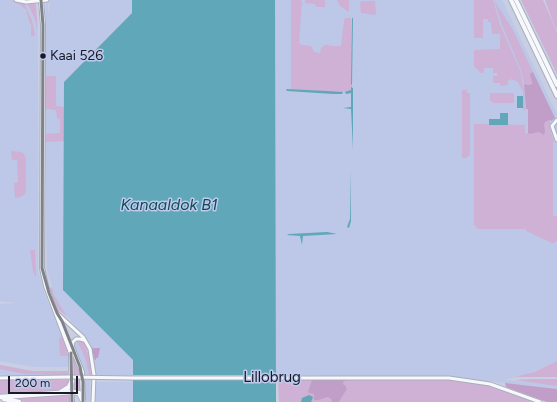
<!DOCTYPE html>
<html>
<head>
<meta charset="utf-8">
<style>
  body { margin:0 }
  #map { position:relative; width:557px; height:402px; overflow:hidden; background:#c8cfe2; font-family:Figtree,sans-serif }
  canvas { display:block }
  .scale { position:absolute; left:8px; top:376px; width:70px; height:18px; box-sizing:border-box; border:2px solid #171b27; border-top:0; padding-left:5px; font-size:12px; line-height:14px; white-space:nowrap; color:#171b27; -webkit-text-stroke:3px #bec9ec; paint-order:stroke }
</style>
</head>
<body>
<div id="map">
<canvas width="557" height="402"></canvas>
<div class="scale">200 m</div>
</div>
<script>
const ctx = document.querySelector('canvas').getContext('2d');
ctx.lineJoin = 'round';
function fill(path, color) {
  ctx.fillStyle = color;
  ctx.fill(path, 'evenodd');
}
function shape(rows) {
  const path = new Path2D();
  for (const r of rows) {
    path.moveTo(r[0], r[1]);
    for (let i = 2; i < r.length; i += 2) path.lineTo(r[i], r[i + 1]);
  }
  return path;
}
function strokePath(path, color, width, dash) {
  ctx.strokeStyle = color;
  ctx.lineWidth = width;
  ctx.lineCap = dash ? 'butt' : 'round';
  ctx.setLineDash(dash || []);
  ctx.stroke(path);
}
function label(font, color, halo, rows, align = 'center') {
  ctx.font = font + ' Figtree,sans-serif';
  ctx.lineWidth = 3;
  ctx.setLineDash([]);
  ctx.textBaseline = 'middle';
  ctx.strokeStyle = halo;
  ctx.fillStyle = color;
  for (const [text, x, y, turn = 0] of rows) {
    ctx.save();
    ctx.translate(x, y);
    ctx.rotate((+turn || 0) * Math.PI / 180);
    ctx.textAlign = isNaN(turn) ? turn : align;
    if (halo) ctx.strokeText(text, 0, 0);
    ctx.fillText(text, 0, 0);
    ctx.restore();
  }
}
const built = shape([
  [0,0,10,0,20,5,27,13,30,23,33,23,30,14,24,3,27,3,34,17,38,31,38,270,44,292,65,344,68,356,68,367,35,367,0,361,0,304,18,303,0,301],
  [50,0,132,0,132,13,64,82,63,290,133,360,133,375,96,375,94,359,90,345,63,311,54,295,47,268,45,107,46,4,48,3,48,16],
  [275,0,502,0,557,114,555,117,557,122,557,361,528,374,505,380,550,384,557,386,557,389,479,380,321,380,321,375,276,375],
  [77,341,85,358,89,375,85,375,83,367,74,346],
  [0,365,32,371,68,371,68,375,65,375,65,379,33,378,15,376,0,374],
  [86,380,90,380,90,402,86,402],
  [96,382,133,382,133,402,96,402]
]);
const green = shape([
  [10,0,24,3,32,20,35,36,31,36,31,24,30,24,26,10,20,5],
  [291,0,300,0,302,2,299,43,302,45,311,46,314,52,320,53,321,48,325,45,333,46,341,46,344,21,345,18,351,18,352,92,291,91],
  [305,0,325,0,325,7,316,7,315,4,305,3],
  [337,0,349,0,349,12,340,6],
  [474,0,493,0,500,25,520,70,524,91,525,110,523,110,523,91,517,81,511,79,508,81,508,85,500,86,500,83,493,83,493,76,497,76,497,73,493,73,493,68,484,68,484,73,481,73,474,66,474,50,500,49,500,34,492,34,491,22,488,22,488,19,483,19,483,38,474,38],
  [494,0,513,30,533,72,531,73,531,85,524,84,521,70,502,25],
  [521,0,543,0,557,32,557,74],
  [545,0,557,0,557,30,553,22],
  [362,1,375,1,376,15,361,13,360,3],
  [27,3,34,3,36,5,38,31,34,17],
  [47,76,56,76,56,106,64,107,64,141,45,142,46,134,60,133,60,119,57,118,56,110,47,109,45,107,46,78],
  [462,90,467,90,467,93,470,93,470,153,469,156,466,158,462,158],
  [490,93,514,93,514,103,492,103,492,101,490,101],
  [550,120,550,129,554,142,553,142,553,216,557,216,557,241,554,243,552,243,526,231,526,229,478,229,476,227,474,224,474,124,525,125,525,133,530,134,539,132,542,134,544,129,544,124,545,122],
  [11,151,21,152,24,154,26,159,26,192,24,195,20,197,15,198,14,183,18,182,17,160,12,160],
  [30,250,35,250,36,276,35,276,33,271],
  [52,287,54,295,67,317,58,309,50,288],
  [63,337,67,349,68,356,60,356,59,338],
  [78,340,81,340,85,344,90,360,91,375,89,375,85,358,77,341],
  [73,350,81,375,73,375],
  [557,361,557,377,515,377,534,372],
  [0,365,32,371,68,371,68,375,25,374,0,369],
  [531,379,557,379,557,386,515,380],
  [0,380,70,380,70,384,62,391,9,394,0,394],
  [73,380,82,380,82,394,74,390],
  [278,380,312,380,308,391,314,394,314,398,319,400,328,397,332,400,331,402,279,402],
  [344,380,448,380,489,385,535,402,339,402,347,389,346,386,343,384],
  [70,393,70,402,24,402,12,399]
]);
const forest = shape([
  [533,72,555,118,551,121,550,120,545,122,544,125,545,131,544,135,539,132,530,134,528,133,528,109,526,109,524,84,529,85,532,84,530,74],
  [91,348,100,348,98,358,96,358,96,360,95,360],
  [312,380,347,380,344,381,343,384,346,386,347,389,339,402,331,402,332,400,328,397,319,400,314,400,314,394,309,393,308,391],
  [505,383,557,389,557,402,547,402,508,388,506,387]
]);
const water = shape([
  [132,0,275,0,276,402,133,402,133,360,63,290,64,82,132,13],
  [352,17,353,19,352,85,351,84],
  [351,87,353,88,353,150,351,109,343,108,351,107,351,93,346,94,345,92,351,90],
  [286,89,327,91,343,92,342,94,333,94,287,91],
  [517,96,523,96,523,108,517,108],
  [500,113,508,113,508,125,489,125,489,119,500,119],
  [350,170,351,221,349,228,347,227,350,219],
  [327,232,337,234,303,236,302,245,300,236,287,235,289,234],
  [309,395,313,397,311,402,301,402,302,398]
]);
const pier = shape([
  [131,375,278,375,278,380,131,380]
]);
const minor = shape([
  [16,0,26,2,47,0],
  [557,120,552,126,557,140],
  [57,313,83,337,90,349,94,375,93,402],
  [72,346,73,342,76,339,80,339,84,340],
  [0,378,69,377],
  [132,378,449,378,490,384,540,402]
]);
const major = shape([
  [41,0,43,25,42,268,46,286,71,353,72,402],
  [511,0,557,96],
  [516,0,557,85],
  [70,342,82,372,83,401]
]);
const highway = shape([
  [61,392,69,387,72,381],
  [0,397,73,392,79,393,83,401],
  [4,399,19,402]
]);
const minorBridge = shape([
  [69,377,132,378]
]);
const bus1 = shape([
  [41,0,43,25,42,268,49,293,57,313,62,321,80,367,83,382,83,402],
  [71,353,72,402]
]);
const markers = [
  [43,56,3.5,"#171b27"]
];
const busNames = [
  ["Kaai 526",50,56]
];
const streetNames = [
  ["Lillobrug",272,378]
];
const waterNames = [
  ["Kanaaldok B1",169,205]
];
fill(built, '#bdc7e7');
fill(green, '#ceb1d4');
fill(forest, '#c09ec7');
fill(water, '#5fa7b9');
fill(pier, '#c8cfe2');
strokePath(minor, '#a8aebd', 5);
strokePath(major, '#a8aebd', 6);
strokePath(highway, '#a8aebd', 6);
strokePath(minor, '#f7f8fb', 3);
strokePath(major, '#f7f8fb', 4);
strokePath(highway, '#f7f8fb', 4.5);
strokePath(minorBridge, '#a8aebd', 5, []);
strokePath(minorBridge, '#f7f8fb', 3);
strokePath(bus1, '#7f8288', 3);
for (const [x, y, r, color] of markers) {
  const dot = new Path2D();
  dot.arc(x, y, r, 0, 2 * Math.PI);
  ctx.fillStyle = color;
  ctx.fill(dot);
  strokePath(dot, '#bec9ec', 1.5);
}
label('14px', '#171b27', '#bec9ec', busNames, 'left');
label('15px', '#171b27', '#bec9ec', streetNames);
label('italic 16px', '#0f4953', '#bec9ec', waterNames);
</script>
</body>
</html>
